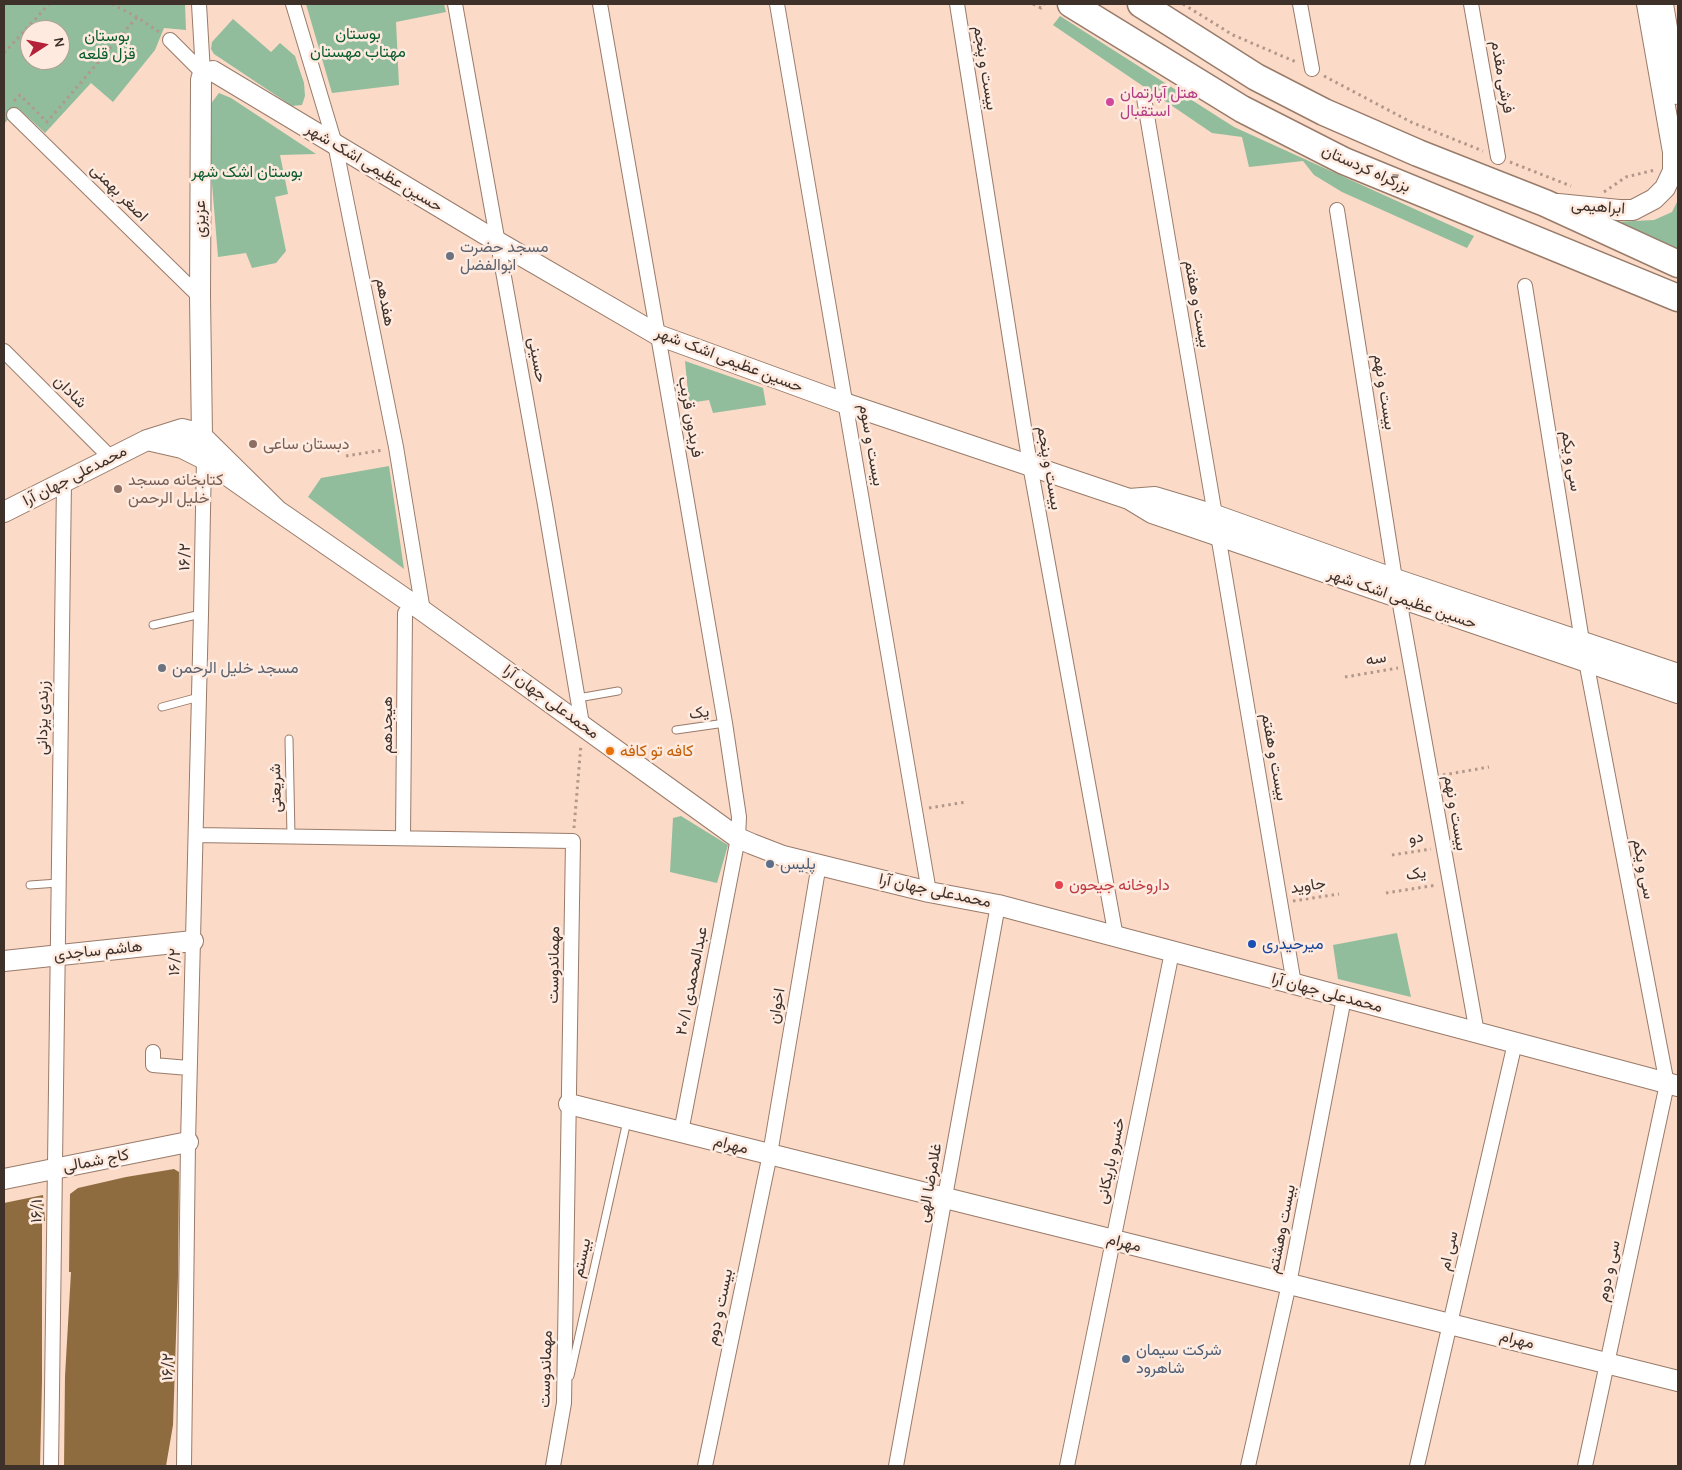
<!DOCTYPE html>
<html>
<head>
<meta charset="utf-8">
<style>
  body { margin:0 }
  #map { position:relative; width:1682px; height:1470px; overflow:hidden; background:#fbdac7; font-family:Karla,sans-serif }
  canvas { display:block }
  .frame { position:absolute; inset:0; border:5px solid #3e312a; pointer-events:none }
  .north { position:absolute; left:20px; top:20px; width:50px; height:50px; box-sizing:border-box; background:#feeadf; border:1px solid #b1a097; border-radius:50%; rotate:79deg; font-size:14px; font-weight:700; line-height:20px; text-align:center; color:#3e312a }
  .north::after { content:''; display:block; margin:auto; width:18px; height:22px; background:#b42239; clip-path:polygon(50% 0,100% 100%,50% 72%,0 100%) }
</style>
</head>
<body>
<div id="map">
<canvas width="1682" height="1470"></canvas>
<div class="frame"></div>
<div class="north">N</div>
</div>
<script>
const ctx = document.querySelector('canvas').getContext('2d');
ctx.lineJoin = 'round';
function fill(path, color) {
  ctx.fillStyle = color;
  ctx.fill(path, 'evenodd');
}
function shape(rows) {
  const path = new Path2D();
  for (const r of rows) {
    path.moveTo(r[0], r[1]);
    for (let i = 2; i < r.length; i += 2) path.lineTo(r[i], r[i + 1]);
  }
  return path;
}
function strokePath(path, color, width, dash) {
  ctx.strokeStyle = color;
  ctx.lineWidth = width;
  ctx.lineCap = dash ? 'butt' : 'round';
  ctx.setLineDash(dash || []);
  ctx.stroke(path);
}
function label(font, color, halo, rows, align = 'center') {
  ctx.font = font + ' Karla,Vazirmatn,sans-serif';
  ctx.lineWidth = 5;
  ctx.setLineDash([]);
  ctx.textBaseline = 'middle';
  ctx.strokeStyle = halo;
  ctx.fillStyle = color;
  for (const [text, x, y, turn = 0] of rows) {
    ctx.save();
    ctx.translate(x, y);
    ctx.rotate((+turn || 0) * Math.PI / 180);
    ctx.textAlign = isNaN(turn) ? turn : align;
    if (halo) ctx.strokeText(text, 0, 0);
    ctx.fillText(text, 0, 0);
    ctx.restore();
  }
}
const green = shape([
  [4,4,185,4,186,30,164,28,155,50,113,102,91,83,45,133,18,108,4,124],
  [30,30,60,30,60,60,30,60],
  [306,4,444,4,446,12,396,22,399,85,332,93],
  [1060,16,1234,127,1474,236,1467,248,1342,192,1314,175,1303,161,1249,167,1242,137,1212,133,1053,25],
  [233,19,271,52,280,43,295,56,304,83,305,96,302,105,292,106,214,54,211,49,212,42],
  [219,93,231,98,316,154,280,155,288,194,275,197,286,251,276,263,252,268,246,253,218,257,206,110],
  [1678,200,1678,249,1614,222,1654,220,1672,212],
  [685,361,763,388,766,405,713,413,709,400,689,403],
  [389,466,404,569,308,497,321,478],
  [681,816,728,845,717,883,670,872,673,818],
  [1397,933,1411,997,1338,979,1333,945]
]);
const building = shape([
  [174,1169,179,1172,178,1277,173,1425,166,1466,64,1466,65,1376,71,1272,69,1272,70,1194,78,1188,126,1177],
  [43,1195,45,1221,42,1221,42,1381,40,1466,4,1466,4,1203]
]);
const path = shape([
  [112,4,137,17,159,32],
  [1033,4,1041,8,1044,4],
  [1183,4,1233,35,1296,62],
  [4,53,49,4],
  [1324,76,1411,122,1483,151],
  [14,101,20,95,47,122,137,17],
  [1510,162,1571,186],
  [1604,192,1626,177,1655,170],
  [346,456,383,450],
  [1345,677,1398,668],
  [1443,775,1489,767],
  [929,808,966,802],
  [574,828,581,744],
  [1392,855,1431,849],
  [1386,893,1437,885],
  [1293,901,1339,894]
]);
const lane = shape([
  [153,625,201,614],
  [578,698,618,691],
  [162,707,199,697],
  [676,730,725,723],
  [289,739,291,836],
  [30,885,58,883],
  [570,1376,627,1121]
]);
const street = shape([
  [199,4,203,73],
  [293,4,335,144,396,447,423,611],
  [455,4,545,505,582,724],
  [600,4,685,490,725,723,739,817,738,838,681,1132],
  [777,4,929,892],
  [957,4,1030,465,1116,937],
  [1300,4,1312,69],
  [1471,4,1498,157],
  [170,40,203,73],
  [1144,98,1215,515],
  [14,115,200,297],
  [1337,210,1395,579],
  [1525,286,1582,641],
  [4,351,111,458],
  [1218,535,1294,984],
  [1399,599,1477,1033],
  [196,835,573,841,564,1403,553,1466],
  [403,838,405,613],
  [153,1052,153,1065,189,1068],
  [51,1466,64,481],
  [184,1466,188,1142,201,614,204,459],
  [705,1466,770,1154,819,864],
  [896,1466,998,905],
  [1067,1466,1172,952],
  [1248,1466,1289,1284,1344,998],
  [1417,1466,1515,1043],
  [1585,1466,1667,1084,1586,661]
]);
const secondary = shape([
  [1663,4,1678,94],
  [1558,204,1619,210,1633,210,1654,199,1665,188,1673,171,1673,152,1647,4],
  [202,436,200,297,201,80,203,73,213,71,498,242,658,335,847,404,1129,499,1152,513,1678,693],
  [1129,499,1155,497,1215,515,1395,579,1678,674],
  [278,511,202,436,194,432,182,429,147,440,182,448,204,459,278,511,423,611,738,838,752,844,783,856,929,892,998,905,1678,1086],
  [4,512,147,440],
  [4,961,193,941],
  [569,1104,1678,1381],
  [4,1179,188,1142]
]);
const highway = shape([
  [1071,4,1242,109,1344,161,1678,298],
  [1141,4,1256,77,1324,112,1418,153,1545,203,1678,264]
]);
const markers = [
  [1110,102,5,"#d1479c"],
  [450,256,5,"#6b7280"],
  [253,444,5,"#8d6e63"],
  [118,489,5,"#8d6e63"],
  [162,668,5,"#6b7280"],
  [610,751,5,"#e8710a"],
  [770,864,5,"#5c6f8a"],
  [1059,885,5,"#e0444e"],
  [1252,944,5,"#1a4fb4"],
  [1126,1359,5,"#5c6f8a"]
];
const parkNames = [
  ["بوستان",358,34],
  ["مهتاب مهستان",358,52],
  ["بوستان",107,36],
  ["قزل قلعه",107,54],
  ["بوستان اشک شهر",247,172]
];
const streetNames = [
  ["بیست و پنجم",985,68,81],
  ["فرشی مقدم",1502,77,80],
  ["حسین عظیمی اشک شهر",374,168,31],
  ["بزرگراه کردستان",1366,169,24],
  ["اصغر بهمنی",119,193,45],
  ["ابراهیمی",1598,207,4],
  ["عزیزی",200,219,-90],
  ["هفدهم",385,302,79],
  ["بیست و هفتم",1197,304,80],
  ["حسینی",537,360,80],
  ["حسین عظیمی اشک شهر",729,360,21],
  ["شادان",70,392,45],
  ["بیست و نهم",1384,392,81],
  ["فریدون قریب",690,417,80],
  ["بیست و سوم",871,445,80],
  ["سی و یکم",1571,461,81],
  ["بیست و پنجم",1049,468,80],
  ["محمدعلی جهان آرا",75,476,-27],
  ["۱۶/۲",185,557,-89],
  ["حسین عظیمی اشک شهر",1402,599,19],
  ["سه",1376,659,-9],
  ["محمدعلی جهان آرا",551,702,36],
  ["یک",699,713,-8],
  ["زرندی یزدانی",43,718,-89],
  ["هیجدهم",387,725,-90],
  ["بیست و هفتم",1274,757,80],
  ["شریعتی",276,788,-91],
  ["بیست و نهم",1455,813,80],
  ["دو",1416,838,-9],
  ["سی و یکم",1643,869,79],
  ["یک",1416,874,-9],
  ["جاوید",1308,886,-9],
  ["محمدعلی جهان آرا",935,891,12],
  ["هاشم ساجدی",98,951,-6],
  ["۱۶/۲",175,962,-88],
  ["مهماندوست",554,965,-89],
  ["عبدالمحمدی ۲۰/۱",692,981,-79],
  ["محمدعلی جهان آرا",1327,993,15],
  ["اخوان",777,1006,-80],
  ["مهرام",731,1145,14],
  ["کاج شمالی",96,1161,-11],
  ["خسرو باریکانی",1111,1161,-78],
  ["غلامرضا الهی",930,1183,-80],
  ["۱۶/۱",37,1211,-89],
  ["بیست وهشتم",1282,1229,-79],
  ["مهرام",1124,1243,14],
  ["سی ام",1449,1251,-77],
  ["بیستم",582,1258,-78],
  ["سی و دوم",1609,1271,-78],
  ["بیست و دوم",720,1307,-78],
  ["مهرام",1517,1340,14],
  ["۱۶/۲",168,1367,-89],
  ["مهماندوست",546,1369,-88]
];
const hotelNames = [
  ["هتل آپارتمان",1120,93],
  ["استقبال",1120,111]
];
const worshipNames = [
  ["مسجد حضرت",460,247],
  ["ابوالفضل",460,265],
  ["مسجد خلیل الرحمن",172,668]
];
const educationNames = [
  ["دبستان ساعی",263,444],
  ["كتابخانه مسجد",128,480],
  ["خليل الرحمن",128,498]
];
const foodNames = [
  ["کافه تو کافه",620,751]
];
const serviceNames = [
  ["پلیس",780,864],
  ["شرکت سیمان",1136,1350],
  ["شاهرود",1136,1368]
];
const healthNames = [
  ["داروخانه جیحون",1069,885]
];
const transitNames = [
  ["میرحیدری",1262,944]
];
fill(green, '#91bd9c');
fill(building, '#8f6c3f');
strokePath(lane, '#997b6a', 9);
strokePath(street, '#997b6a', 16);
strokePath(secondary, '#997b6a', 22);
strokePath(highway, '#997b6a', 29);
strokePath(path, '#b2988a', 3, [2.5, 4]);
strokePath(lane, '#fff', 7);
strokePath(street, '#fff', 14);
strokePath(secondary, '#fff', 20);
strokePath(highway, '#fff', 26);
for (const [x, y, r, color] of markers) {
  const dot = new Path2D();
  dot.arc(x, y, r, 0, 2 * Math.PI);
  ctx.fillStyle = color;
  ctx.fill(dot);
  strokePath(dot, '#feeadf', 2);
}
label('16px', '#085c2d', '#feeadf', parkNames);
label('16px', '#3e312a', '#feeadf', streetNames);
label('16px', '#b23c85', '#feeadf', hotelNames, 'left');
label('16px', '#5b616d', '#feeadf', worshipNames, 'left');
label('16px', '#785e54', '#feeadf', educationNames, 'left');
label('16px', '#c56008', '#feeadf', foodNames, 'left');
label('16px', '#4e5e75', '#feeadf', serviceNames, 'left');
label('16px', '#be3a42', '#feeadf', healthNames, 'left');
label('16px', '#164399', '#feeadf', transitNames, 'left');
</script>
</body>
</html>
